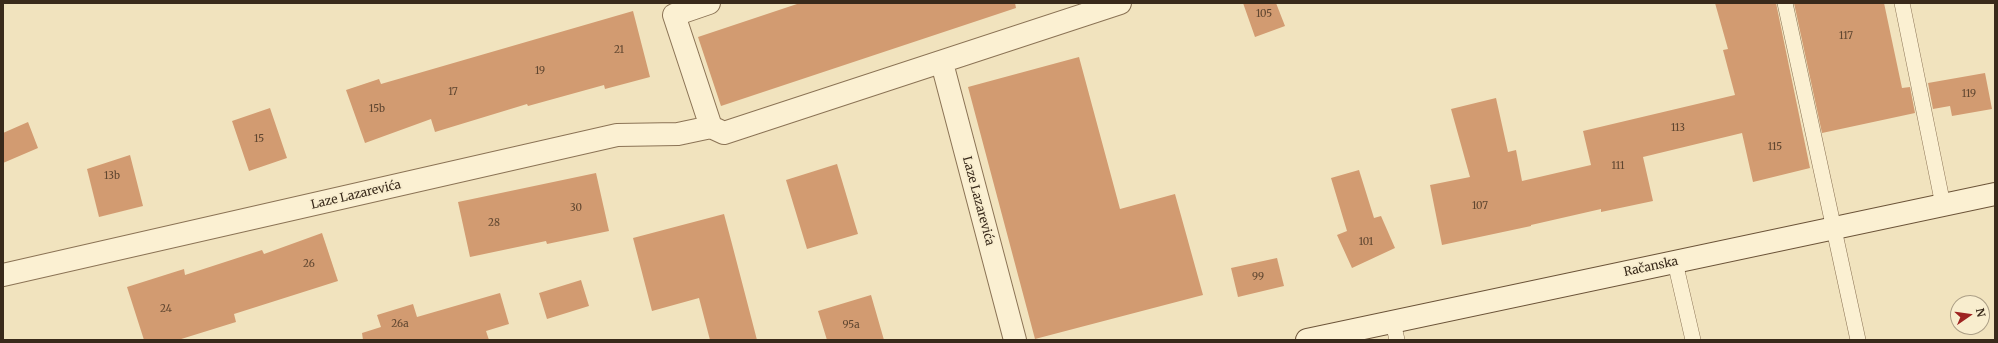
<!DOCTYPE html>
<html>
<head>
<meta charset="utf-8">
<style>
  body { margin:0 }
  #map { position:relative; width:1998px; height:343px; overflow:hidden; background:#f1e3be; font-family:Merriweather,serif }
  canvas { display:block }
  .frame { position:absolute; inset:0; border:4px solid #392a1b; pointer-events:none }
  .north { position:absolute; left:1950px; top:295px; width:40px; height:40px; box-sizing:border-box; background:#f8edce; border:1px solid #ac9f86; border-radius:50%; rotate:77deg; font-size:11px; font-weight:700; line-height:16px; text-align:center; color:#392a1b }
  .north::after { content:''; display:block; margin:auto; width:14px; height:18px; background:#9e2321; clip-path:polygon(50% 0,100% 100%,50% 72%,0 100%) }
</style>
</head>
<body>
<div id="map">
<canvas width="1998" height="343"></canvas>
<div class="frame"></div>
<div class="north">N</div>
</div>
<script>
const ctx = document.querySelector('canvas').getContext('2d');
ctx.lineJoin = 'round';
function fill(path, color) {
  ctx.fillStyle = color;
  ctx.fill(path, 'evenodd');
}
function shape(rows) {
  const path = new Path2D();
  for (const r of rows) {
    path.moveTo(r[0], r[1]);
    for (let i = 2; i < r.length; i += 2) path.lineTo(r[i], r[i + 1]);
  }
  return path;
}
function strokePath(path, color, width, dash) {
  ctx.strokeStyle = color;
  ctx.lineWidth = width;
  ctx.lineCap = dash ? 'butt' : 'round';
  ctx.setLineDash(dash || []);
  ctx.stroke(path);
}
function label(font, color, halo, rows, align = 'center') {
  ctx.font = font + ' Merriweather,serif';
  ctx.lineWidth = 3.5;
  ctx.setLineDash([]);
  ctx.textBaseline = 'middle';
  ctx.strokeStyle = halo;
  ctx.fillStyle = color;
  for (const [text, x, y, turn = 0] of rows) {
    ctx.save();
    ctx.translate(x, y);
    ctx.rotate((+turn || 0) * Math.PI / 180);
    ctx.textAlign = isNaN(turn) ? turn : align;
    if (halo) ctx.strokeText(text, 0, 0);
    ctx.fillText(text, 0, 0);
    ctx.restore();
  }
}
const building = shape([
  [800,3,1015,3,1016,8,721,106,698,37],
  [1243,3,1276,3,1285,26,1255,37],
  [1715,3,1776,3,1810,168,1753,182,1742,133,1643,157,1653,201,1601,212,1601,209,1531,225,1531,226,1442,245,1430,185,1470,177,1451,109,1496,98,1508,152,1516,150,1522,181,1591,165,1583,131,1735,95,1723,50,1728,49],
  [1794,3,1884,3,1902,88,1910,87,1915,113,1822,133],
  [633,11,650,77,605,89,604,85,528,106,527,104,435,132,431,119,365,143,346,90,379,79,381,84],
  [1079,57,1120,209,1175,194,1203,295,1035,339,968,87],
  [1985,73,1992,109,1952,116,1950,106,1933,109,1928,83],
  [270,108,287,158,249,171,232,121],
  [28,122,38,148,3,163,3,133],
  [130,155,143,206,99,217,87,169],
  [837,164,858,234,807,249,786,180],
  [1359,170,1374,218,1381,216,1395,248,1352,268,1337,235,1347,231,1331,178],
  [596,173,609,231,547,244,546,241,470,257,458,202],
  [724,214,732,244,757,340,710,340,699,298,652,311,633,238],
  [322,233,338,281,234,314,236,322,178,340,144,340,127,287,184,269,185,275,262,250,264,254],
  [1277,258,1284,286,1238,297,1231,268],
  [581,280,589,306,547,319,539,293],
  [500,293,509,324,486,331,489,340,363,340,362,333,381,327,377,315,413,304,417,317],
  [871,295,884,340,827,340,818,311]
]);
const service = shape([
  [1785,3,1858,340],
  [1902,3,1943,205],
  [1675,262,1693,340],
  [1393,322,1397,340]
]);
const minor = shape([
  [709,3,674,15,711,127],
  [942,63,1015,340],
  [3,275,617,135,678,134,711,127,724,133,1120,3]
]);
const secondary = shape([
  [1307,340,1995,194]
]);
const numberNames = [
  ["105",1264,14],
  ["117",1846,36],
  ["21",619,50],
  ["19",540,71],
  ["17",453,92],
  ["119",1969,94],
  ["15b",377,109],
  ["113",1678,128],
  ["15",259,139],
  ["115",1775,147],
  ["111",1618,166],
  ["13b",112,176],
  ["107",1480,206],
  ["30",576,208],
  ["28",494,223],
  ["101",1366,242],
  ["26",309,264],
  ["99",1258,277],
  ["24",166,309],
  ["26a",400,324],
  ["95a",851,325]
];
const streetNames = [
  ["Laze Lazarevića",356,195,-13],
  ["Laze Lazarevića",978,201,75],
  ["Račanska",1651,267,-12]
];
fill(building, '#d29b71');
strokePath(service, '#8b7355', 16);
strokePath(minor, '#8b7355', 24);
strokePath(secondary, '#6c5439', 24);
strokePath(service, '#fbf0d2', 15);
strokePath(minor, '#fbf0d2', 22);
strokePath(secondary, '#fbf0d2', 22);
label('10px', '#5f4630', null, numberNames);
label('12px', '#392a1b', '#f8edce', streetNames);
</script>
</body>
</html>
